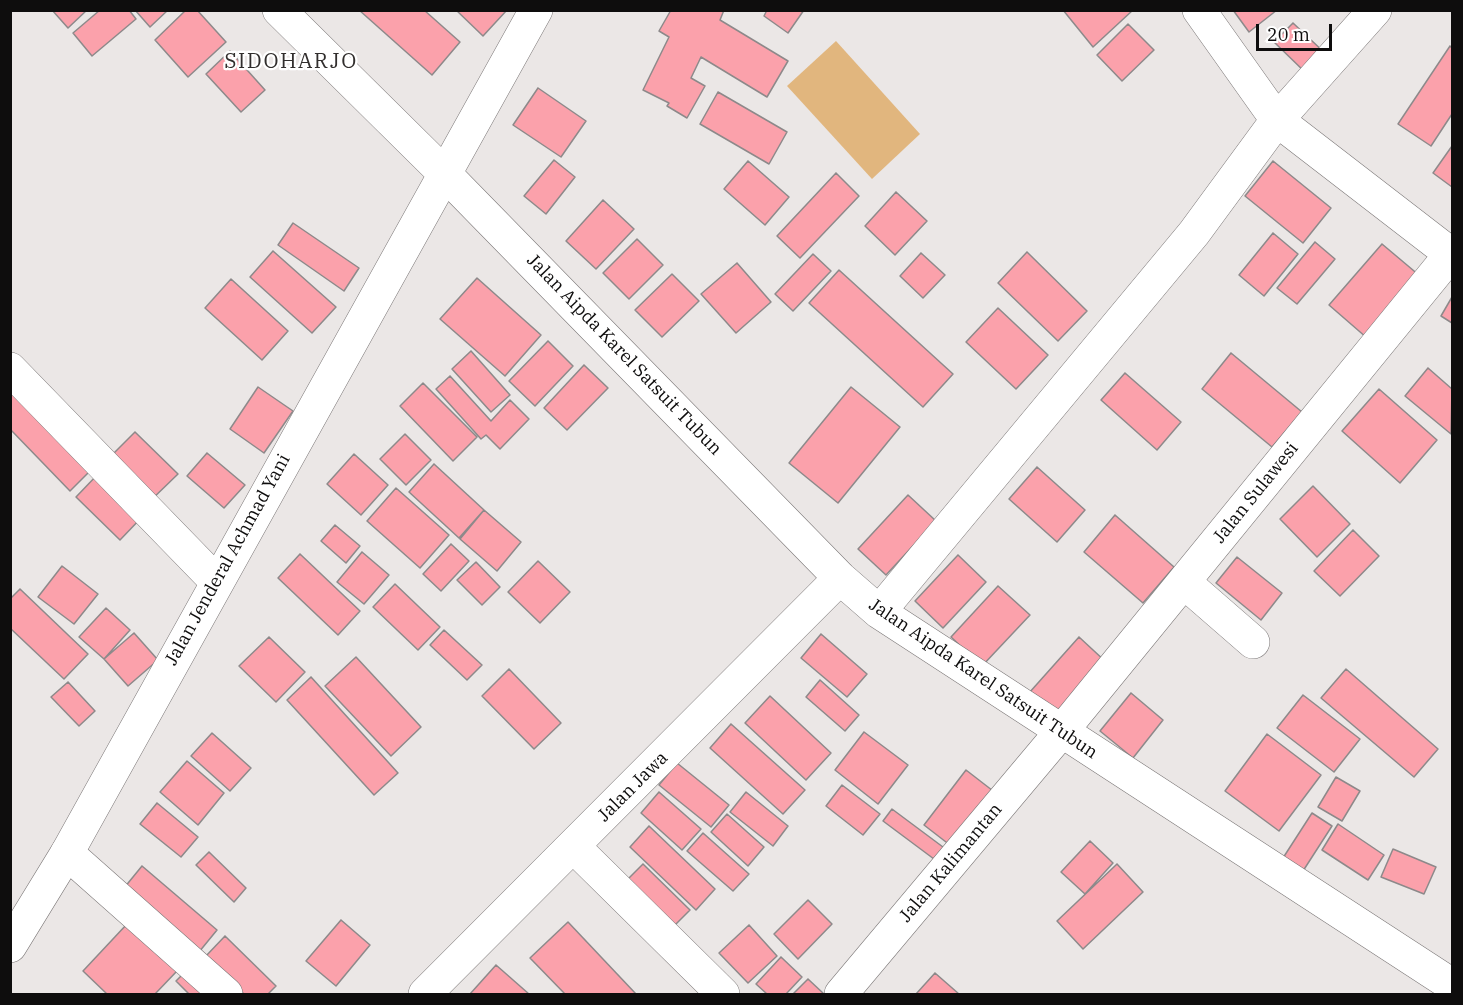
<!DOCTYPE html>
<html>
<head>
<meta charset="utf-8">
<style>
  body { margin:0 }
  #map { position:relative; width:1463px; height:1005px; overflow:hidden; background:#ebe7e6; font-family:"IBM Plex Serif",serif }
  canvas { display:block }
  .frame { position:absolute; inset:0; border:12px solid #0e0d0d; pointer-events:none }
  .scale { position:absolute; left:1256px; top:24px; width:76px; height:27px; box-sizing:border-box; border:3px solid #0e0d0d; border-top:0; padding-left:8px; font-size:18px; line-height:21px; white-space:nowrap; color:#0e0d0d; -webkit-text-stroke:4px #fff; paint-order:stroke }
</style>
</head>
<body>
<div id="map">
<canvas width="1463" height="1005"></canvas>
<div class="frame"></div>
<div class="scale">20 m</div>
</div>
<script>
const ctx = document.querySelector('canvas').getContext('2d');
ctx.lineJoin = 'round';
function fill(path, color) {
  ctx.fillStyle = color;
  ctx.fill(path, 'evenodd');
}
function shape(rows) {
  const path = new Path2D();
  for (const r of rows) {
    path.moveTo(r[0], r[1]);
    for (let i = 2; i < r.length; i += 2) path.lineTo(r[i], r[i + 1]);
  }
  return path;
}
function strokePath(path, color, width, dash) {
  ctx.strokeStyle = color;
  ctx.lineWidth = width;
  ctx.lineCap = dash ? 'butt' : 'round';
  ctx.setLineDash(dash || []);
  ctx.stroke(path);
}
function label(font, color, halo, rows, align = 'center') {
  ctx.font = font + ' "IBM Plex Serif",serif';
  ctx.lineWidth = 4.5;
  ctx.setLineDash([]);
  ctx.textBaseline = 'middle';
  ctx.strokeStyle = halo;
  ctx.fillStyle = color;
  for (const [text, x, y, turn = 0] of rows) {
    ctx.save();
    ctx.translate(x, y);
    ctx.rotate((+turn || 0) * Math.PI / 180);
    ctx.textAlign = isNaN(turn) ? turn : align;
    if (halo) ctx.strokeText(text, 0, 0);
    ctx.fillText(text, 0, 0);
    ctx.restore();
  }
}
const green = shape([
  [836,41,920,134,872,179,787,86]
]);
const building = shape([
  [52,10,87,10,68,28,52,10],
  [100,10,129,10,136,19,92,56,73,33,100,10],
  [135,10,168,10,150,27,135,10],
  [186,10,197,10,226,42,188,77,155,40,186,10],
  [359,10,424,10,460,42,432,75,359,10],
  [456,10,507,10,483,36,456,10],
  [671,10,724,10,720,20,788,61,767,97,701,57,691,78,705,86,687,118,667,106,669,103,643,90,669,37,659,31,671,10],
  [767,10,804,10,788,33,764,16,767,10],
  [1063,10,1133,10,1093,47,1063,10],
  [1233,10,1277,10,1249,32,1233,10],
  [1293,23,1327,55,1308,75,1274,42,1293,23],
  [1128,24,1154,50,1122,81,1097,55,1128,24],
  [1450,46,1452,48,1452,114,1431,146,1398,124,1450,46],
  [230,51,265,90,241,112,206,74,230,51],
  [538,88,586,121,561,157,513,125,538,88],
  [718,92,787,132,769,164,700,124,718,92],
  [1452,146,1452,187,1433,173,1452,146],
  [554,160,575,177,546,214,524,196,554,160],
  [748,161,789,197,765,225,724,189,748,161],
  [1273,161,1331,208,1303,243,1245,196,1273,161],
  [836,173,859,196,800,258,777,236,836,173],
  [896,192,927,221,895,255,865,226,896,192],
  [603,200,634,229,596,269,566,241,603,200],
  [293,223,359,268,344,291,278,245,293,223],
  [1273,233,1298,254,1264,296,1239,275,1273,233],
  [637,239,663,265,629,299,603,273,637,239],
  [1315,242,1335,259,1297,304,1277,288,1315,242],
  [1382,244,1420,276,1367,338,1329,305,1382,244],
  [273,251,336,307,312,333,250,277,273,251],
  [1027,252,1087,311,1058,341,998,283,1027,252],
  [921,253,945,275,923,298,900,276,921,253],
  [813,254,831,271,793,311,775,294,813,254],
  [737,263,771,302,736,333,701,294,737,263],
  [839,270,953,374,923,407,809,303,839,270],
  [672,274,699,301,662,337,635,310,672,274],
  [477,278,541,335,505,376,440,319,477,278],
  [231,279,288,331,262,360,205,308,231,279],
  [1452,297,1452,323,1441,316,1452,297],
  [998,308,1048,355,1016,389,966,342,998,308],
  [548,341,573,366,535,406,509,381,548,341],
  [471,351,510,395,491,412,452,369,471,351],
  [1231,353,1302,412,1272,447,1202,389,1231,353],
  [584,365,608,388,567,430,544,408,584,365],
  [1428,368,1452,389,1451,434,1405,396,1428,368],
  [1125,373,1181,422,1157,450,1101,400,1125,373],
  [10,376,96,465,70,491,10,429,10,376],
  [450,376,491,421,510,400,529,419,500,449,486,435,481,439,436,389,450,376],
  [423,383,477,437,453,461,400,406,423,383],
  [258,387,293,411,264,453,230,429,258,387],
  [851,387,900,427,838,503,789,463,851,387],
  [1379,389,1437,440,1400,483,1342,431,1379,389],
  [135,432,178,474,147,504,105,462,135,432],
  [405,434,431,460,406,485,380,459,405,434],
  [207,453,245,485,224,508,187,476,207,453],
  [354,454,388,485,361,515,327,484,354,454],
  [434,464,484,510,459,538,409,492,434,464],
  [1037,467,1085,510,1057,542,1009,499,1037,467],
  [99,473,143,516,120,540,76,497,99,473],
  [1313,486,1350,524,1317,557,1280,519,1313,486],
  [396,488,449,535,420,568,367,521,396,488],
  [908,495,936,521,886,575,858,549,908,495],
  [484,510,521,542,497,571,460,539,484,510],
  [1115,515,1174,567,1143,603,1084,552,1115,515],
  [335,525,360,546,346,563,321,541,335,525],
  [1353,530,1379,556,1340,596,1314,571,1353,530],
  [451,544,469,561,441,591,423,574,451,544],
  [362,552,389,575,364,604,337,582,362,552],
  [300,554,360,611,338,635,278,578,300,554],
  [958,555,986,582,943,628,915,601,958,555],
  [1237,557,1282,593,1261,620,1216,583,1237,557],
  [538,561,570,592,540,623,508,592,538,561],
  [476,562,500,587,482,605,457,580,476,562],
  [62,566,98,594,74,624,38,597,62,566],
  [395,584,440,627,418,650,373,607,395,584],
  [998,586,1030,615,982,666,951,637,998,586],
  [20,589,88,654,64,679,10,628,10,599,20,589],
  [106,608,130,630,104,659,79,637,106,608],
  [444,630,482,665,467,680,430,645,444,630],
  [134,633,158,660,128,686,104,659,134,633],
  [821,634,867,674,847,697,801,658,821,634],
  [269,637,305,672,276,702,239,666,269,637],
  [1079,637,1106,662,1057,718,1029,693,1079,637],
  [356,657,421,727,391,756,325,686,356,657],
  [509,669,561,723,534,749,482,696,509,669],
  [1346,669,1438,749,1414,777,1321,698,1346,669],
  [311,677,398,773,374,795,287,700,311,677],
  [820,680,859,715,845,731,806,697,820,680],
  [68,682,95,711,79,726,51,697,68,682],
  [1131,693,1163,720,1133,758,1100,731,1131,693],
  [1303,695,1360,739,1334,772,1277,728,1303,695],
  [770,696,831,753,806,780,745,723,770,696],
  [731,724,805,790,783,814,710,748,731,724],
  [864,732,908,765,878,804,835,770,864,732],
  [212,733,251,768,230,791,191,756,212,733],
  [1267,734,1321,775,1279,831,1225,791,1267,734],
  [187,761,224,793,198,825,160,792,187,761],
  [677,763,729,805,711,827,659,785,677,763],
  [966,770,997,794,955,849,924,825,966,770],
  [1336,777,1360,791,1342,821,1318,807,1336,777],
  [842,785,880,814,863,835,826,806,842,785],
  [659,792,701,829,682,850,641,813,659,792],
  [746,792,788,826,773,846,730,812,746,792],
  [157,803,198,837,181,857,140,824,157,803],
  [892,809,951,853,942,865,883,821,892,809],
  [1312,813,1332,826,1303,871,1283,858,1312,813],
  [727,814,764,847,748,866,711,832,727,814],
  [1338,824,1384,855,1368,880,1322,850,1338,824],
  [649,826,715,889,696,910,630,847,649,826],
  [703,833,749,874,733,891,687,851,703,833],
  [1090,841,1113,863,1085,894,1061,872,1090,841],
  [1393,849,1436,867,1424,894,1381,877,1393,849],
  [209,852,246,888,234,902,196,865,209,852],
  [643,864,690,910,669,931,623,884,643,864],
  [1117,864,1143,892,1083,949,1057,921,1117,864],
  [142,866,217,930,199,952,124,888,142,866],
  [808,900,832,924,798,959,774,934,808,900],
  [341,920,370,945,336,986,306,961,341,920],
  [568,922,636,994,565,994,530,958,568,922],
  [127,924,177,971,155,994,107,994,83,971,127,924],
  [749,925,777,956,748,983,719,953,749,925],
  [225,936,276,986,268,994,244,994,205,957,225,936],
  [781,957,802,977,786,994,767,994,756,984,781,957],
  [496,965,529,994,470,994,496,965],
  [189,968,215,994,189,994,176,981,189,968],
  [935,973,959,994,916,994,935,973],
  [808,979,824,994,793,994,808,979]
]);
const minor = shape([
  [1199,10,1277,120,1452,255],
  [445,174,840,578,879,612,1452,985],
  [10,369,216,581],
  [1184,582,1253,642],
  [879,612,1194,233,1277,120,1375,10],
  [573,846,723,994],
  [67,853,226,994],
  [425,994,840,578],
  [841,994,1061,732,1451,254]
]);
const major = shape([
  [279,10,445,174],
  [10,946,67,853,536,10]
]);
const streetNames = [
  ["Jalan Aipda Karel Satsuit Tubun",624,355,46],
  ["Jalan Sulawesi",1256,493,-51],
  ["Jalan Jenderal Achmad Yani",228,560,-61],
  ["Jalan Aipda Karel Satsuit Tubun",983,679,34],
  ["Jalan Jawa",633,787,-45],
  ["Jalan Kalimantan",951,863,-50]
];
const quarterNames = [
  ["SIDOHARJO",291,62]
];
fill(green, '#e1b67e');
fill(building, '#fba1ab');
strokePath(building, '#8d898a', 1.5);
strokePath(minor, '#7b7777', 34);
strokePath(major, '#7b7777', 34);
strokePath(minor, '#fff', 33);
strokePath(major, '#fff', 33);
label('18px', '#0e0d0d', '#fff', streetNames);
ctx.letterSpacing = '1.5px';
label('21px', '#312e2d', '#fff', quarterNames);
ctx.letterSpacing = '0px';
</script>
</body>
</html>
